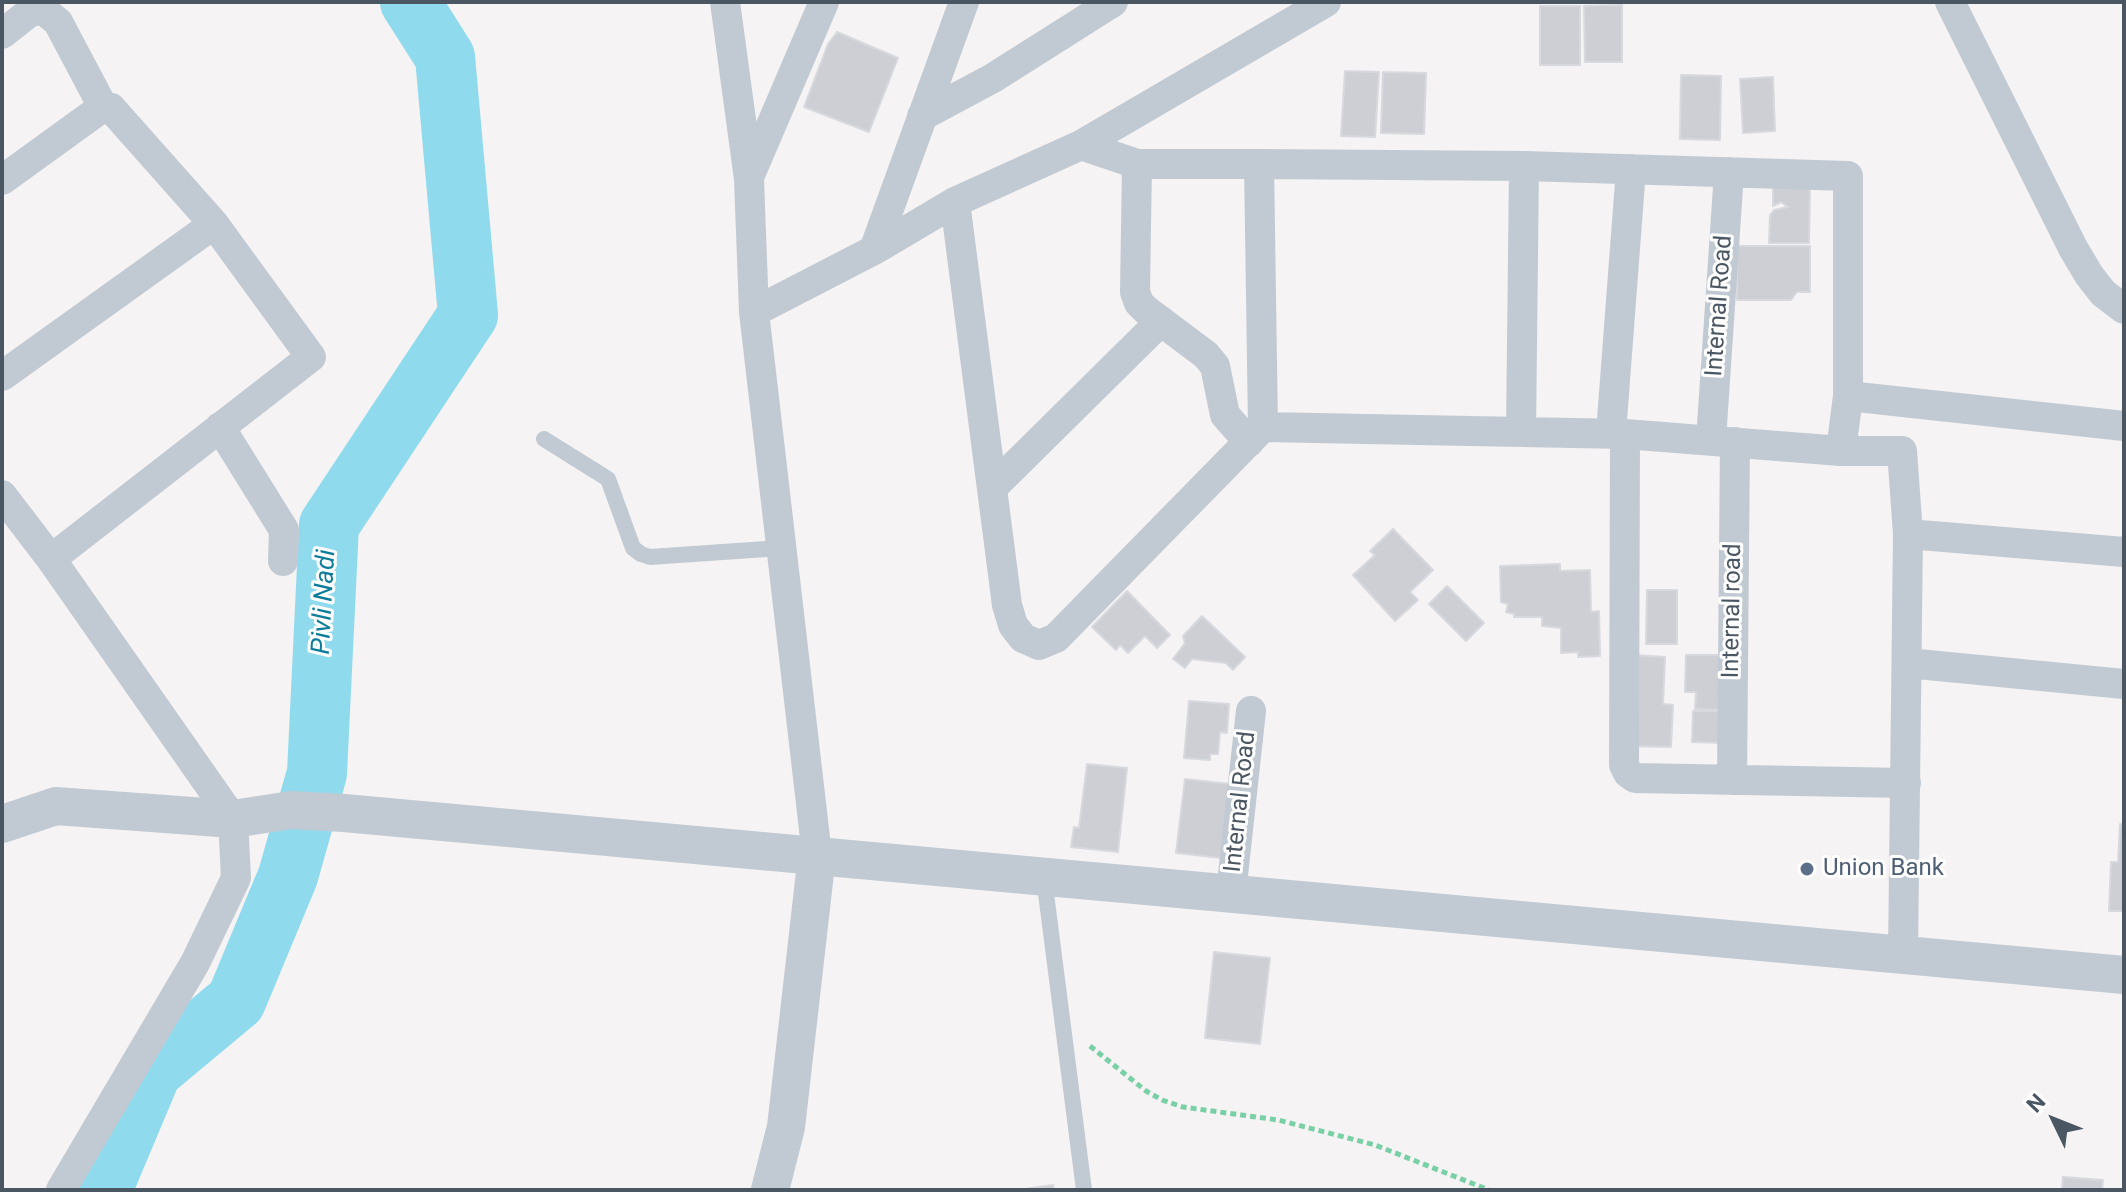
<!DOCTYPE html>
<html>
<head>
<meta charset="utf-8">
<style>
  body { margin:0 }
  #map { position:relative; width:2126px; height:1192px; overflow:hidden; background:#f5f3f3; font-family:Roboto,sans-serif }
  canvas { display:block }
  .frame { position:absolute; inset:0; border:4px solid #4a5661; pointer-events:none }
  .north { position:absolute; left:2014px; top:1080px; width:80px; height:80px; -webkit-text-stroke:6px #fff; paint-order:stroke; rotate:313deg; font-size:22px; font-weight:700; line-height:32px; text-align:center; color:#4a5661 }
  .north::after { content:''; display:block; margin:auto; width:28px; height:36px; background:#4a5661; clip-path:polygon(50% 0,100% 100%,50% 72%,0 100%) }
</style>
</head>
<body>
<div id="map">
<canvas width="2126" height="1192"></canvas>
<div class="frame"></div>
<div class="north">N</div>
</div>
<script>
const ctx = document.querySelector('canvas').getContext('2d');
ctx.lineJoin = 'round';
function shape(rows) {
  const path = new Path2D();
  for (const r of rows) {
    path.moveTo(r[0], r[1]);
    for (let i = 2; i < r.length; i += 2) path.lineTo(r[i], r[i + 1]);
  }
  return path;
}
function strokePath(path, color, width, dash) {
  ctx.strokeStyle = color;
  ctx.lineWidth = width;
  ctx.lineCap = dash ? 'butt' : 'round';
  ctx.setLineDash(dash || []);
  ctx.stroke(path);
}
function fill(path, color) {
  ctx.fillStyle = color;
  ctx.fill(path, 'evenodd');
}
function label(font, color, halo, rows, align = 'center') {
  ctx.font = font + ' Roboto,sans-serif';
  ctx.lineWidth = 6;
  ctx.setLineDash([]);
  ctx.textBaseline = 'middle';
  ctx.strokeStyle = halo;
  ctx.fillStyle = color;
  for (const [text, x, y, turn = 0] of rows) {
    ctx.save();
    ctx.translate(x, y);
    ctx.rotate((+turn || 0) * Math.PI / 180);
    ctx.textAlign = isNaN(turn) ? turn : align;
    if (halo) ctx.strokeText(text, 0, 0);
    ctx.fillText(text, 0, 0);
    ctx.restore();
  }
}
const river = shape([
  [102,1190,152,1071,236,1001,288,876,317,773,329,525,468,315,445,57,410,2]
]);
const building = shape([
  [1622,5,1622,62,1585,62,1584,6,1622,5],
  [1540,6,1580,6,1580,65,1540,65,1540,6],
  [837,32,898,58,869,132,804,107,828,44,837,32],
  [1345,71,1379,72,1375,137,1341,136,1345,71],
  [1383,72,1426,73,1424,134,1381,133,1383,72],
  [1681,75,1721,76,1720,140,1680,139,1681,75],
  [1773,77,1775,131,1743,133,1740,79,1773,77],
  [1773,184,1810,184,1809,243,1769,243,1770,215,1774,210,1788,207,1781,202,1773,206,1773,184],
  [1737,246,1810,246,1810,292,1797,292,1791,300,1737,300,1737,246],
  [1393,529,1433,570,1410,592,1418,600,1395,621,1353,575,1375,555,1370,551,1393,529],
  [1560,564,1560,571,1590,570,1591,612,1599,611,1600,656,1578,657,1578,652,1561,653,1561,628,1542,626,1542,617,1514,617,1514,614,1506,612,1508,604,1501,602,1500,566,1560,564],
  [1447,586,1484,623,1466,641,1429,604,1447,586],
  [1647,590,1677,590,1677,644,1646,644,1647,590],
  [1127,591,1170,635,1157,648,1145,636,1128,653,1120,645,1116,650,1092,627,1127,591],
  [1202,616,1245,657,1233,670,1226,663,1192,659,1185,668,1173,659,1185,643,1183,636,1202,616],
  [1633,655,1665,657,1663,704,1673,705,1671,747,1629,746,1633,655],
  [1686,655,1724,655,1723,710,1695,709,1696,692,1685,692,1686,655],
  [1189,701,1229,704,1227,733,1220,732,1218,754,1210,754,1210,760,1184,758,1189,701],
  [1693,711,1725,711,1725,743,1692,742,1693,711],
  [1087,764,1127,768,1118,852,1071,847,1074,827,1079,828,1087,764],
  [1185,779,1230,784,1222,858,1176,853,1185,779],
  [2120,824,2124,824,2124,911,2109,911,2111,862,2118,862,2120,824],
  [1214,952,1270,958,1260,1044,1205,1038,1214,952],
  [2063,1177,2103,1180,2102,1190,2062,1190,2063,1177],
  [1053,1185,1054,1190,1018,1190,1053,1185]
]);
const path = shape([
  [1090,1046,1146,1091,1162,1100,1183,1107,1278,1120,1375,1145,1489,1190]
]);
const service = shape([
  [544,439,608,479,633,548,641,554,650,557,781,548],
  [1044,878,1084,1190]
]);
const minor = shape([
  [725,2,749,179,754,312,817,855],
  [1950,2,2073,248,2089,275,2103,293,2124,309],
  [2,34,30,12,39,10,47,13,58,22,103,107],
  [922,116,993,78,1113,2],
  [1081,145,1137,164,1259,164,1263,427,1625,434,1841,451,1902,451,1908,534,1903,955],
  [1137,164,1135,292,1139,303,1146,310,1206,355,1215,366,1225,415,1249,442],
  [1259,164,1524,166,1848,176,1848,396,1841,451],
  [749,177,824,2],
  [2,180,103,107,111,108,214,224,311,357,51,559],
  [955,202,1007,605,1013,625,1023,638,1039,645,1056,638,1263,427],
  [874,250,955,202,1081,145,1326,2],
  [754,312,874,250,964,2],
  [2,376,214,224],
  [1848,396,2124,426],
  [220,427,284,530,283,561],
  [1521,432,1524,166],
  [1611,433,1631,169],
  [1625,434,1624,765,1628,773,1635,778,1906,783],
  [1711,440,1729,172],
  [992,488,1161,321],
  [2,495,51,559,233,819,236,878,195,963,61,1190],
  [1908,534,2124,552],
  [1907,663,2124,684],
  [1732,780,1735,442],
  [1231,893,1251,711]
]);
const tertiary = shape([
  [2,824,56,806,233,819,291,810,344,813,2124,975],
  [770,1190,786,1127,817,855]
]);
const markers = [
  [1807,869,8,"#5c6f8a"]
];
const streetNames = [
  ["Internal Road",1720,306,-86],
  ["Internal road",1733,611,-89],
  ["Internal Road",1241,802,-84]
];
const serviceNames = [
  ["Union Bank",1823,869]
];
const waterNames = [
  ["Pivli Nadi",325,602,-87]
];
strokePath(river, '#90daee', 60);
fill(building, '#cdcfd5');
strokePath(building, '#d7d9de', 2);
strokePath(path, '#7ad0a6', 5, [6, 4]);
strokePath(service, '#c1cad2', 16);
strokePath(minor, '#c1cad2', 30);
strokePath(tertiary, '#c1cad2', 38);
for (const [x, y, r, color] of markers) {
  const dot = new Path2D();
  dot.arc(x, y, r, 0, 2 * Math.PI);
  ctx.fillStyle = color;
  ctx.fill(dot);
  strokePath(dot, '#fff', 3);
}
label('24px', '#4a5661', '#fff', streetNames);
label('24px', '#4e5e75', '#fff', serviceNames, 'left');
label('italic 26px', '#0c7c9b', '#fff', waterNames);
</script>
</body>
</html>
